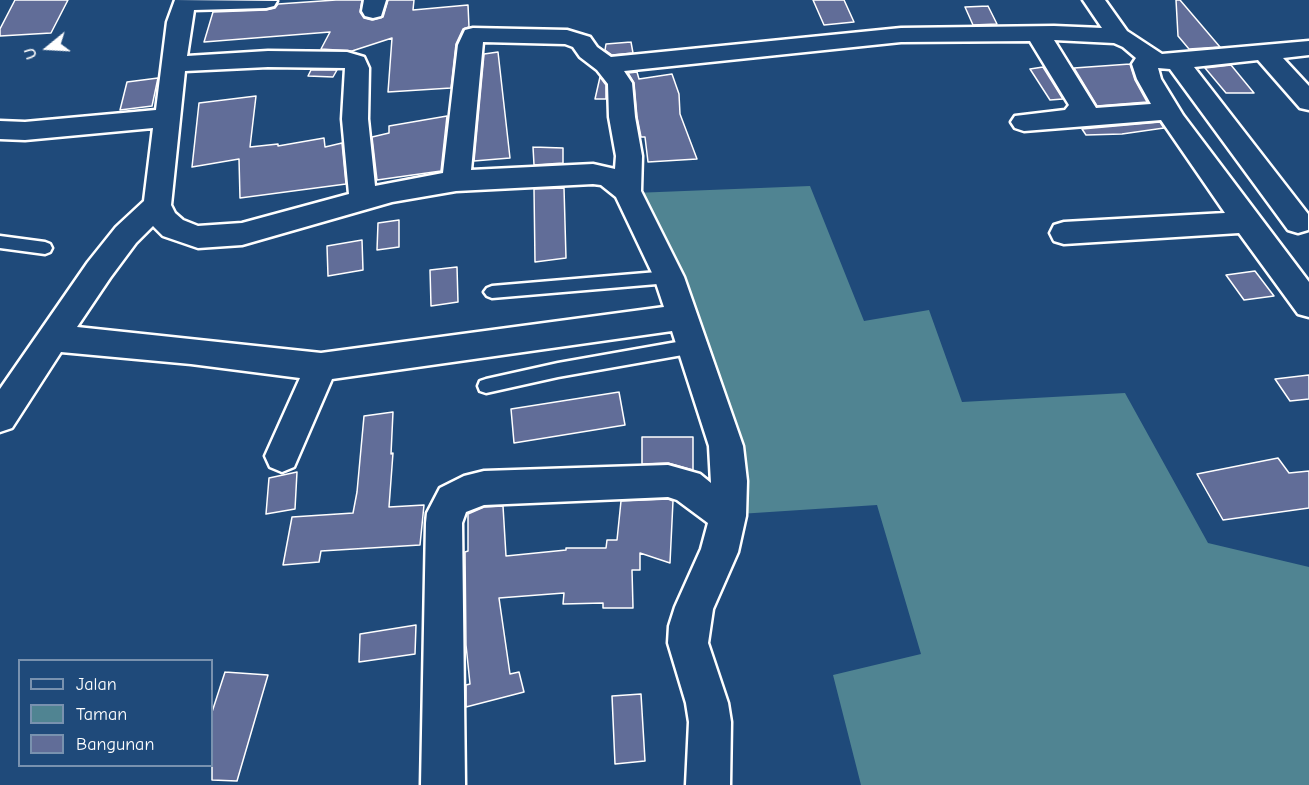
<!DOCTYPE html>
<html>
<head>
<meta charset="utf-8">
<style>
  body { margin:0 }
  #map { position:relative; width:1309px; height:785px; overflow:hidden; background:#1f4a7a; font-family:"Comic Neue",sans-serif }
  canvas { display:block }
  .legend { position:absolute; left:18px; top:659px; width:195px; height:108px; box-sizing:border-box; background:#1f4a7a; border:2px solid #7992af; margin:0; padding:8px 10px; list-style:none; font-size:18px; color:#fff }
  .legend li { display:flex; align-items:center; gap:12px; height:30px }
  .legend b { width:30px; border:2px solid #7992af }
  .north { position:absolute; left:18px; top:18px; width:60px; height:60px; -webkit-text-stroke:4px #1f4a7a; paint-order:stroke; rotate:252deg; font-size:16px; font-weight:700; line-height:24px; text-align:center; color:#fff }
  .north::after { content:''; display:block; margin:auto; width:21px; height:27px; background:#fff; clip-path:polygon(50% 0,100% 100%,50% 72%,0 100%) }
</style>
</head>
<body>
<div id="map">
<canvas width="1309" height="785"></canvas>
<ul class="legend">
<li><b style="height:8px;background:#1f4a7a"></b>Jalan</li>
<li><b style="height:16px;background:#508492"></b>Taman</li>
<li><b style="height:16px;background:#616d98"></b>Bangunan</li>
</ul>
<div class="north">U</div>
</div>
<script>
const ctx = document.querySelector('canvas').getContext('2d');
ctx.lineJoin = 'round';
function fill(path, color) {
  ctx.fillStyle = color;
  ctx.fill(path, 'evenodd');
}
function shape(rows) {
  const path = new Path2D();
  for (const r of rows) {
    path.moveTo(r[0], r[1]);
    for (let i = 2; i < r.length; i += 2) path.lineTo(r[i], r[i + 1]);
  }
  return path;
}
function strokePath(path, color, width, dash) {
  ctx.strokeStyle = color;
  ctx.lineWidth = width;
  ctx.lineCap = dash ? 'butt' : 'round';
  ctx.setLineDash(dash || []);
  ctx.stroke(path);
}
const green = shape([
  [810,186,864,321,929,310,962,402,1125,393,1208,543,1309,567,1309,785,861,785,833,675,921,654,877,505,739,514,634,193]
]);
const building = shape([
  [15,0,68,0,51,33,0,36,0,29,15,0],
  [336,0,362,0,360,12,364,18,372,20,383,17,388,0,414,0,413,10,468,5,469,27,463,29,456,44,451,88,388,92,392,38,352,51,321,49,330,32,204,42,213,12,266,10,275,8,278,4,336,0],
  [813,0,844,0,854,22,824,25,813,0],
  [1176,0,1180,0,1220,47,1189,49,1178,36,1176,0],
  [988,6,997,24,973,25,965,7,988,6],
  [631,42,633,53,612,55,605,50,606,44,631,42],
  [498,52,510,158,474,161,484,54,498,52],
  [1130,64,1135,80,1147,102,1097,106,1074,68,1130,64],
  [1231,65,1254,93,1226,93,1205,68,1231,65],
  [1043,67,1063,99,1050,100,1030,69,1043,67],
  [311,70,337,70,333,77,308,76,311,70],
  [637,72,639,79,672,74,679,94,680,114,697,159,648,162,645,137,641,137,637,117,634,83,628,73,637,72],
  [600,77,606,85,606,99,595,99,600,77],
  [158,78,152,106,120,110,127,82,158,78],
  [256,96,250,147,278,144,278,146,324,138,325,147,342,143,346,184,240,198,239,159,192,167,199,103,256,96],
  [447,116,441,171,377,180,372,137,389,133,389,126,447,116],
  [1160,122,1164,128,1122,134,1086,135,1082,129,1160,122],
  [533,147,563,148,563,163,534,165,533,147],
  [564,188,566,258,535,262,534,189,564,188],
  [399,220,399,247,377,250,378,223,399,220],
  [362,240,363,270,328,276,327,246,362,240],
  [457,267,458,302,431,306,430,270,457,267],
  [1255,271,1274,296,1244,300,1226,275,1255,271],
  [1309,375,1309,399,1290,401,1275,379,1309,375],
  [619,392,625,425,514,443,511,409,619,392],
  [393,412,391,454,393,453,389,507,424,505,420,545,321,551,319,562,283,565,292,517,353,513,357,492,364,416,393,412],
  [642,437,693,437,693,470,668,463,642,464,642,437],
  [1278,458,1289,473,1309,471,1309,508,1223,520,1197,474,1278,458],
  [297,472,295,509,266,514,269,478,297,472],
  [668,499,673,501,670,563,640,553,640,570,632,570,633,608,603,608,603,603,563,604,564,593,499,598,510,674,519,672,524,692,466,707,466,685,470,684,466,645,465,552,468,551,468,514,484,507,503,506,506,556,566,550,566,548,606,548,607,540,617,540,621,501,668,499],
  [416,625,415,654,359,662,360,634,416,625],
  [225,672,268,675,237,781,212,780,212,712,225,672],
  [641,694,645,761,615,764,612,696,641,694]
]);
const lane = shape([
  [0,236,45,242,50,244,52,248,50,252,45,254,0,248,0,236],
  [669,271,674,273,676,277,674,281,669,283,492,298,487,296,484,292,487,288,492,286,669,271],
  [694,339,700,341,702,346,700,351,694,353,558,377,486,393,480,391,478,386,480,381,486,379,558,363,694,339]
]);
const street = shape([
  [175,0,277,1,274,6,266,8,194,10,187,56,268,51,347,52,364,57,369,68,368,119,375,186,443,173,458,45,465,30,473,28,567,30,590,37,597,47,611,57,901,28,1054,26,1102,28,1083,0,1105,0,1127,31,1162,54,1309,41,1309,55,1283,58,1309,86,1309,110,1300,108,1258,60,1194,67,1308,214,1308,230,1298,233,1288,230,1170,69,1158,68,1161,79,1183,115,1309,282,1309,317,1298,314,1239,233,1064,244,1054,241,1050,233,1054,225,1064,222,1225,213,1161,120,1024,131,1015,128,1011,122,1015,116,1065,110,1069,105,1030,41,901,42,624,71,632,83,635,117,642,156,641,191,684,277,743,446,747,481,746,516,738,552,713,609,708,643,728,703,731,722,730,785,686,785,689,722,686,703,668,643,669,626,675,607,701,549,708,523,677,500,668,497,484,505,466,512,462,523,465,785,421,785,426,523,427,513,440,488,464,476,484,471,668,465,700,474,711,483,709,446,672,331,332,379,294,467,282,472,270,467,265,456,300,378,191,364,61,352,12,428,0,432,0,389,88,262,116,227,144,201,153,128,25,140,0,139,0,121,25,122,156,110,167,22,175,0],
  [1054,40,1114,43,1123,47,1136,58,1132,64,1137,79,1151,104,1096,108,1054,40],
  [483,42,565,44,573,47,580,57,597,70,608,84,609,117,616,156,615,169,593,164,471,170,483,42],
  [268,67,345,68,342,119,349,194,242,223,198,226,183,220,175,213,171,205,185,71,268,67],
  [593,184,601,185,616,197,654,277,664,307,321,353,77,327,110,278,136,243,153,226,163,236,198,248,242,245,392,202,456,191,593,184],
  [364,0,386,0,381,16,373,18,365,16,362,11,364,0]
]);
fill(green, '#508492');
fill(building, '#616d98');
strokePath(building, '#fff', 1.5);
strokePath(lane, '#fff', 5);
strokePath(street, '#fff', 5);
fill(lane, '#1f4a7a');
fill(street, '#1f4a7a');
</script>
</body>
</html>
